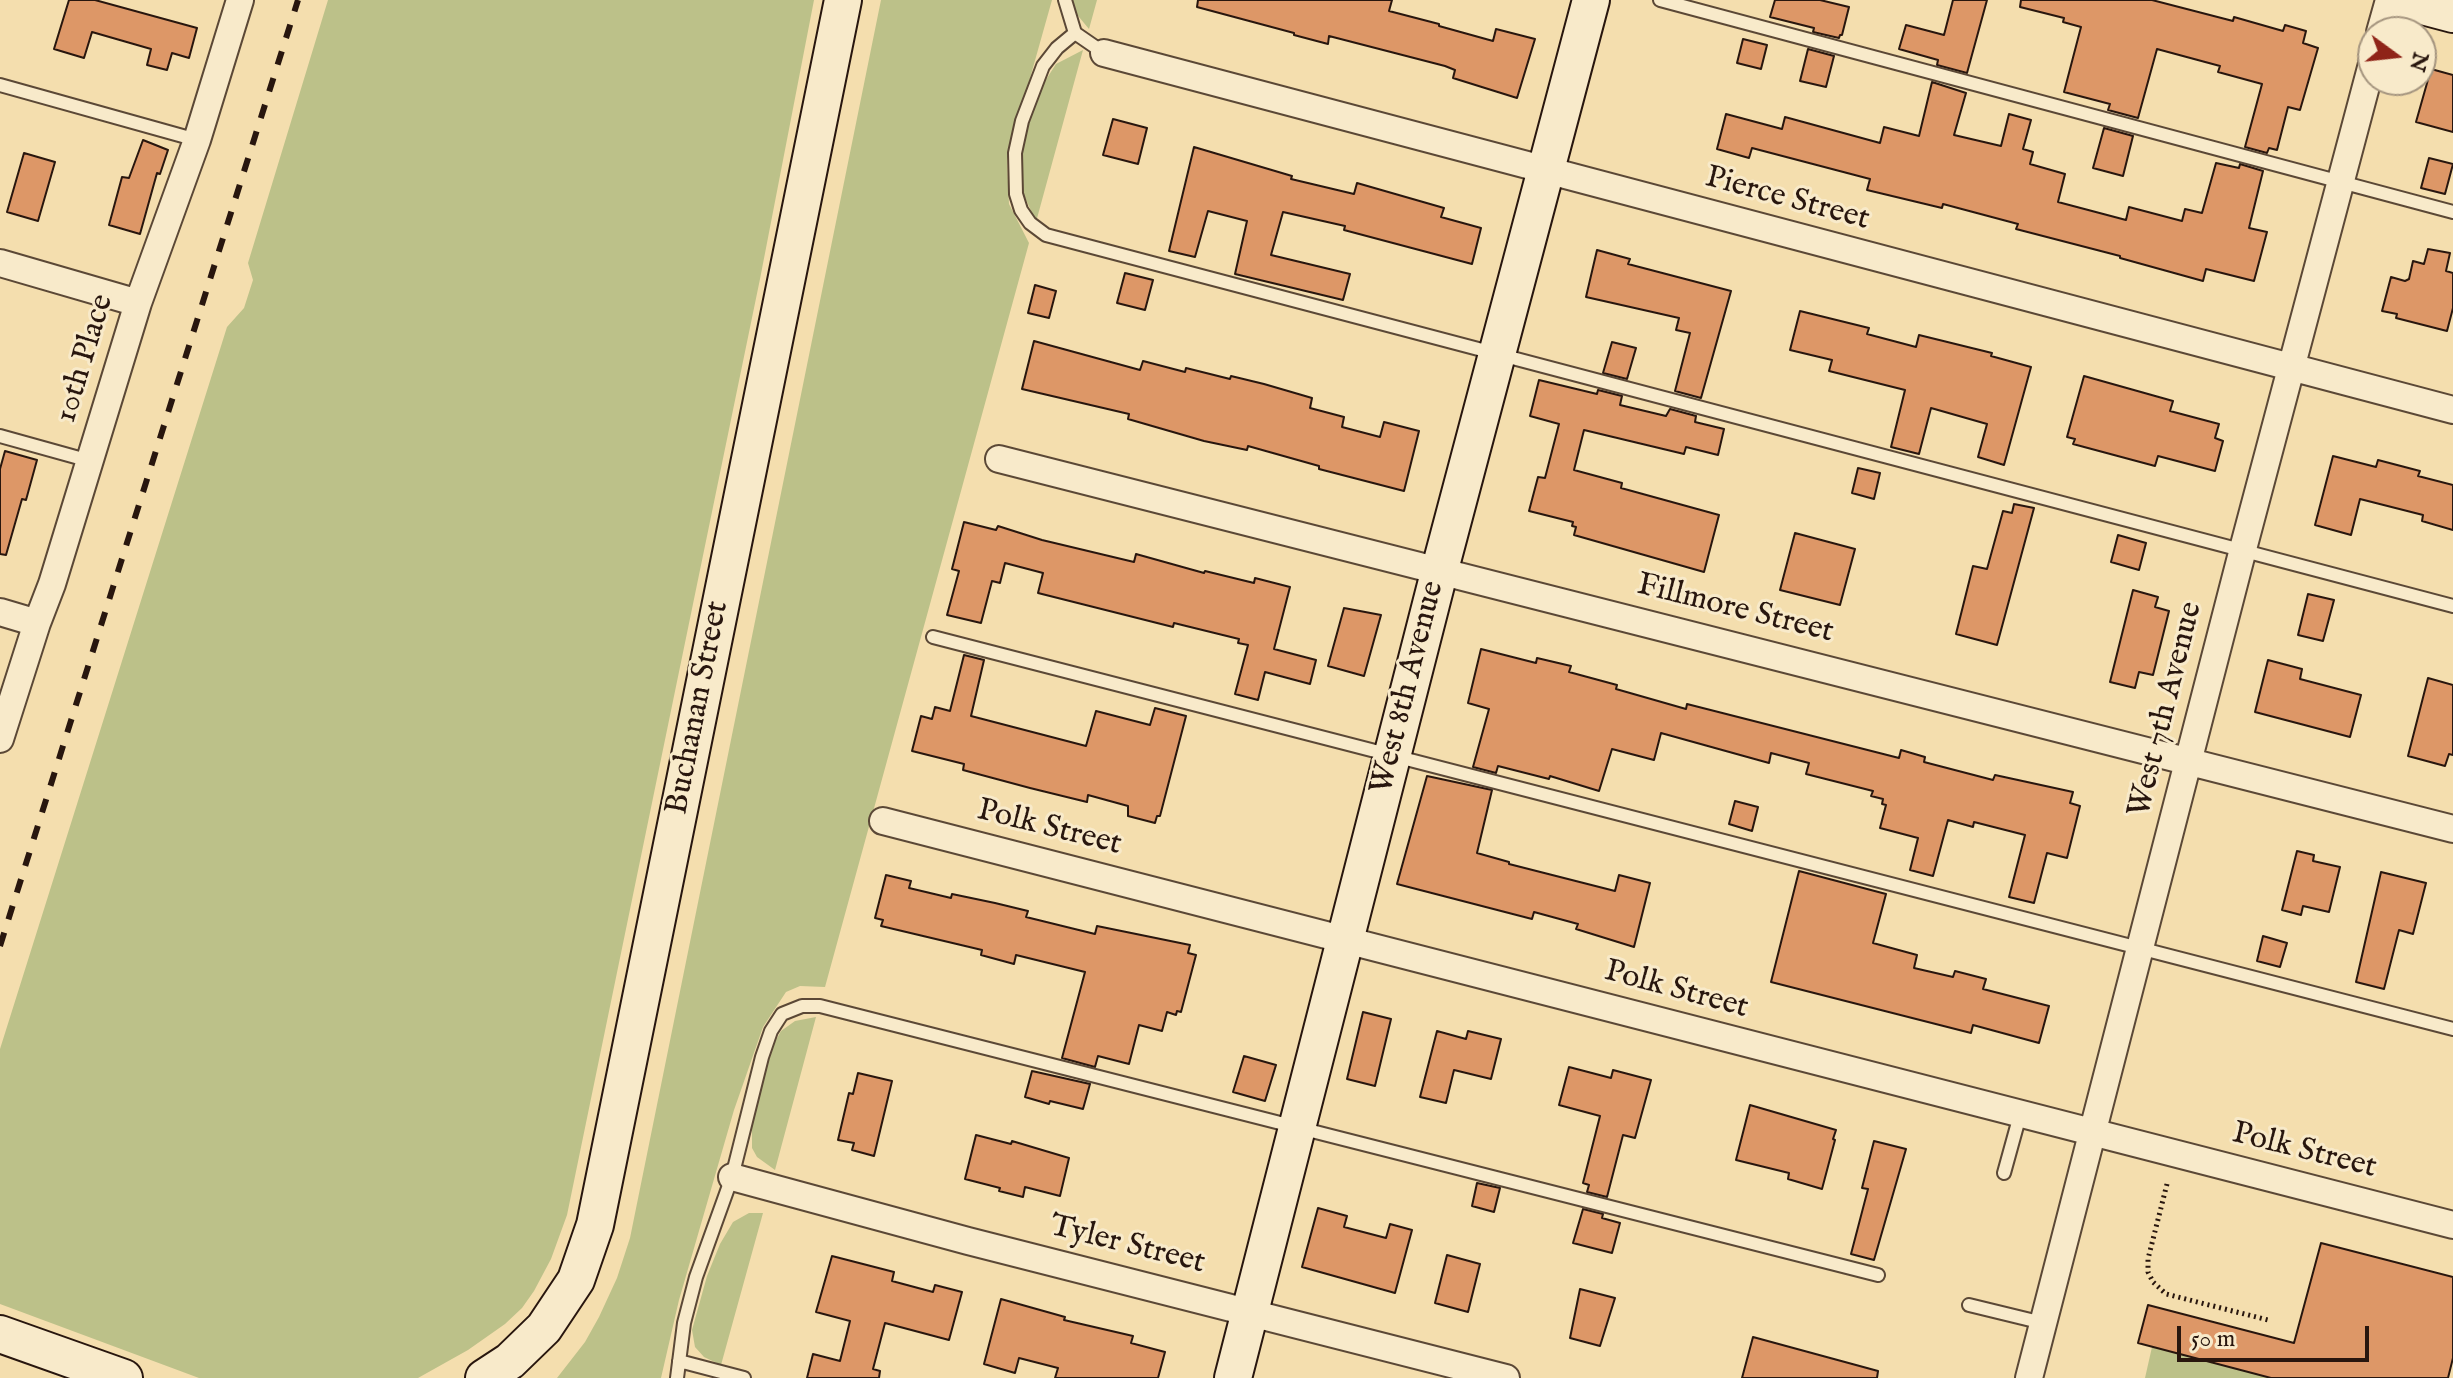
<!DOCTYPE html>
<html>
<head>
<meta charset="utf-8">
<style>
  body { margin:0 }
  #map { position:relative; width:2453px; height:1378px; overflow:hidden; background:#f4deae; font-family:"IM FELL English",serif }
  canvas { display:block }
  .north { position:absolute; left:2357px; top:16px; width:80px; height:80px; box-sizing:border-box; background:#f8eaca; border:2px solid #a5957f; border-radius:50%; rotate:105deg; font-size:22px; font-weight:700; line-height:32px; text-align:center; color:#28160e }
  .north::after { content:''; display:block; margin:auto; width:28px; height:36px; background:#8f2418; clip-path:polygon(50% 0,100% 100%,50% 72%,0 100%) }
  .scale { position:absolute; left:2177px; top:1326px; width:192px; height:36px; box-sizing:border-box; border:4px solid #28160e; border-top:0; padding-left:10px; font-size:24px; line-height:28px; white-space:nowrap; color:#28160e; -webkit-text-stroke:6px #f8eaca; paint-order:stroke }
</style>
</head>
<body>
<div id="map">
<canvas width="2453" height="1378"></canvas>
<div class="north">N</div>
<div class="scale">50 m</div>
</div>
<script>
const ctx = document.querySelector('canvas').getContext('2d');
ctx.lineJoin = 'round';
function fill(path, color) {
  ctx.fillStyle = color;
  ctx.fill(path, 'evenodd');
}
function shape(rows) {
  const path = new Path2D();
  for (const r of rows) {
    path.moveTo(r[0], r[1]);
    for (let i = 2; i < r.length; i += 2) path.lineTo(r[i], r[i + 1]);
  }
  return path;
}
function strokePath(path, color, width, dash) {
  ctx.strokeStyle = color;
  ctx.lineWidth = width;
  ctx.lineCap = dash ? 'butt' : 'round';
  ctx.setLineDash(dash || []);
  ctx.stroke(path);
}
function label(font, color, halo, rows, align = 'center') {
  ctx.font = font + ' "IM FELL English",serif';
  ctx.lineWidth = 6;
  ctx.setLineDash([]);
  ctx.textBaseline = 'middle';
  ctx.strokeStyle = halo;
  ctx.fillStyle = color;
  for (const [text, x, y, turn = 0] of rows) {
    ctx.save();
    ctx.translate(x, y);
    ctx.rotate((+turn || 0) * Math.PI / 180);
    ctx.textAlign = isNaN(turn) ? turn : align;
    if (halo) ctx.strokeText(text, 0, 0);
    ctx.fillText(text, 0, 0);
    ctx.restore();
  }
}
const green = shape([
  [328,0,814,0,760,279,567,1215,551,1259,534,1291,522,1308,505,1324,468,1350,418,1378,199,1378,0,1304,0,1049,227,327,244,308,253,280,248,263],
  [881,0,1052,0,1007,160,1009,204,1029,243,825,987,800,986,786,992,763,1027,734,1110,679,1300,661,1378,557,1378,585,1342,599,1317,617,1278,630,1238],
  [1071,0,1097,0,1089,29,1074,11],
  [1083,50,1036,222,1023,193,1020,163,1030,117,1040,89,1056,64],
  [816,1017,775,1170,757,1157,752,1148,752,1125,770,1051,781,1031,795,1021],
  [749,1213,763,1213,721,1365,704,1357,695,1347,692,1330,707,1276,720,1244,733,1222],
  [2152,1347,2271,1378,2145,1378]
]);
const building = shape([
  [69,0,95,0,197,28,189,58,172,53,167,70,147,65,151,49,92,32,84,58,54,49,69,0],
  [1198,0,1392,0,1389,11,1439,24,1439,26,1493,41,1496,29,1535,39,1517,98,1453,78,1455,70,1445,66,1329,36,1328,44,1294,35,1294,33,1197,7,1198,0],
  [1775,0,1820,0,1849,7,1842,35,1840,35,1839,38,1813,32,1814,28,1770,17,1775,0],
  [1953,0,1987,0,1967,73,1937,65,1938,60,1899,49,1906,25,1944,35,1953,0],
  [2021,0,2152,0,2233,21,2234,17,2283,31,2285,25,2306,31,2303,43,2318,48,2300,110,2288,107,2277,150,2269,148,2267,153,2245,147,2262,84,2218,72,2220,66,2157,49,2138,118,2108,110,2110,104,2064,92,2081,27,2063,22,2064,18,2020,7,2021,0],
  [1743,39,1767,45,1761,69,1737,63,1743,39],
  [1808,49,1834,56,1826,87,1800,81,1808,49],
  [2431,69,2453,75,2453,132,2416,122,2431,69],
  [1932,82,1966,93,1954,135,2001,146,2009,114,2031,120,2023,149,2033,152,2030,164,2065,174,2058,202,2126,220,2129,207,2182,221,2185,209,2202,213,2216,163,2239,168,2240,164,2263,171,2249,228,2267,232,2254,281,2206,269,2203,281,2120,258,2120,256,2016,229,2018,224,1943,204,1942,208,1867,190,1870,179,1752,148,1749,158,1717,149,1726,114,1782,129,1785,117,1880,143,1884,127,1919,136,1932,82],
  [1113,119,1147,128,1138,164,1103,155,1113,119],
  [2104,128,2133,136,2123,176,2093,168,2104,128],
  [143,140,168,150,160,174,157,173,140,234,109,225,122,177,129,178,143,140],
  [1194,147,1292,176,1291,179,1354,194,1357,183,1444,208,1441,217,1481,228,1472,264,1344,230,1345,226,1283,212,1271,255,1350,274,1343,300,1235,274,1247,221,1208,211,1195,257,1169,251,1194,147],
  [24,153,55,162,38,221,7,212,24,153],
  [2429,158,2453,164,2445,194,2421,188,2429,158],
  [2428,249,2450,253,2446,271,2453,273,2453,308,2447,331,2396,318,2397,314,2382,311,2391,277,2405,281,2409,279,2413,261,2424,264,2428,249],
  [1597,250,1630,259,1628,264,1731,291,1701,398,1675,391,1690,333,1676,330,1679,318,1586,297,1597,250],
  [1125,273,1153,280,1145,310,1117,303,1125,273],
  [1035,285,1056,291,1049,318,1028,313,1035,285],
  [1800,311,1869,328,1867,334,1916,347,1919,335,1992,353,1991,356,2031,367,2004,465,1978,457,1987,424,1931,408,1919,454,1891,447,1905,390,1829,371,1832,360,1790,350,1800,311],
  [1034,341,1140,370,1143,361,1185,372,1186,368,1230,379,1231,376,1264,384,1312,398,1310,408,1344,417,1342,427,1380,437,1384,422,1419,431,1404,491,1319,469,1319,466,1248,446,1247,450,1204,441,1128,419,1129,414,1022,389,1034,341],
  [1612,342,1636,348,1627,379,1603,373,1612,342],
  [2084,376,2173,401,2170,411,2219,424,2215,438,2223,441,2215,471,2158,456,2155,466,2073,444,2075,439,2067,437,2084,376],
  [1539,380,1597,394,1598,390,1622,396,1620,405,1666,416,1670,409,1696,416,1695,422,1724,429,1718,455,1686,447,1684,454,1584,430,1574,470,1622,483,1621,488,1719,515,1704,572,1574,535,1576,527,1572,526,1573,522,1529,511,1538,477,1545,478,1559,424,1530,416,1539,380],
  [5,451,37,460,26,500,22,499,6,555,0,554,0,469,5,451],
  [2333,456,2376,467,2378,460,2420,471,2418,476,2453,485,2453,530,2422,521,2423,515,2360,499,2351,535,2315,525,2333,456],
  [1858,468,1880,473,1874,499,1852,493,1858,468],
  [2014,504,2034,508,1997,645,1956,634,1973,566,1987,569,2003,511,2012,513,2014,504],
  [964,522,996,530,998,526,1042,540,1134,562,1136,554,1204,573,1205,571,1254,583,1255,578,1290,587,1274,649,1316,660,1310,684,1265,672,1258,700,1235,694,1248,645,1238,643,1239,639,1174,623,1173,627,1038,593,1043,573,1005,563,1000,583,992,581,981,623,947,615,959,571,952,569,964,522],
  [1795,533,1855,549,1840,605,1780,590,1795,533],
  [2118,535,2146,543,2139,570,2111,562,2118,535],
  [2133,590,2158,597,2155,607,2169,611,2153,675,2139,672,2135,688,2110,682,2133,590],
  [2308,594,2334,600,2323,641,2298,635,2308,594],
  [1344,608,1381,615,1364,676,1328,666,1344,608],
  [1481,649,1536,663,1537,658,1571,666,1569,672,1617,685,1616,689,1686,709,1687,704,1899,758,1901,750,1925,757,1924,762,1993,780,1995,775,2073,792,2070,803,2080,806,2067,858,2047,853,2034,903,2009,897,2025,835,1974,822,1973,827,1948,820,1933,876,1910,870,1918,838,1880,828,1886,805,1882,804,1883,799,1871,796,1873,791,1806,774,1809,763,1771,753,1769,763,1661,733,1654,760,1612,749,1599,791,1550,776,1549,779,1498,766,1496,773,1473,767,1489,709,1468,703,1481,649],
  [964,655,984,660,971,716,1086,746,1096,711,1150,725,1155,708,1186,716,1160,816,1157,816,1155,823,1128,816,1128,806,1088,795,1087,802,1030,788,963,770,964,764,912,751,921,716,932,719,935,707,950,711,964,655],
  [2268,660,2302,669,2300,679,2361,695,2350,737,2255,712,2268,660],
  [2428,678,2453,685,2453,755,2449,754,2445,766,2408,756,2428,678],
  [1427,776,1492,790,1477,853,1509,862,1509,864,1615,891,1619,875,1650,883,1634,947,1576,929,1578,924,1534,912,1532,919,1397,884,1427,776],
  [1735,801,1758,807,1752,831,1729,824,1735,801],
  [2297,851,2314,855,2313,861,2340,867,2329,912,2303,906,2301,915,2282,910,2297,851],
  [1799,871,1886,894,1873,943,1917,955,1914,968,1953,977,1955,971,1986,979,1983,989,2049,1006,2039,1043,1973,1025,1971,1033,1771,982,1799,871],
  [2381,872,2426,883,2413,934,2399,930,2384,989,2356,982,2381,872],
  [886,875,911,881,909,888,951,898,952,894,995,903,1028,911,1026,917,1095,934,1097,926,1190,945,1188,953,1196,955,1181,1012,1177,1011,1176,1015,1167,1012,1162,1031,1139,1025,1129,1064,1098,1056,1095,1067,1062,1058,1085,972,1016,955,1014,964,981,955,982,950,881,926,883,920,875,918,886,875],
  [2263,936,2287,943,2280,967,2257,961,2263,936],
  [1363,1012,1391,1019,1375,1086,1347,1079,1363,1012],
  [1437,1031,1466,1039,1468,1031,1501,1039,1491,1079,1454,1070,1446,1103,1420,1097,1437,1031],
  [1244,1056,1276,1065,1265,1101,1233,1092,1244,1056],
  [1569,1067,1611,1078,1613,1070,1651,1080,1635,1138,1623,1135,1607,1197,1587,1192,1589,1185,1583,1183,1600,1116,1559,1105,1569,1067],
  [1032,1071,1090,1084,1083,1109,1050,1101,1049,1104,1025,1097,1032,1071],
  [858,1073,892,1081,874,1156,852,1150,854,1143,838,1140,849,1093,853,1094,858,1073],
  [1750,1105,1836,1130,1833,1139,1835,1140,1822,1189,1788,1179,1789,1173,1736,1160,1750,1105],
  [976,1135,1011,1144,1012,1141,1069,1158,1060,1196,1025,1187,1023,1197,999,1191,1000,1188,965,1179,976,1135],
  [1874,1141,1906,1149,1874,1260,1851,1254,1868,1189,1862,1188,1874,1141],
  [1477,1183,1500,1188,1494,1212,1472,1206,1477,1183],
  [1318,1208,1347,1216,1344,1227,1386,1238,1390,1224,1412,1230,1395,1293,1302,1267,1318,1208],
  [1583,1209,1603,1214,1602,1218,1620,1223,1612,1253,1573,1243,1583,1209],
  [2321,1243,2453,1277,2453,1358,2448,1378,2271,1378,2138,1343,2148,1305,2294,1343,2321,1243],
  [1447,1255,1480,1264,1468,1312,1435,1303,1447,1255],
  [832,1256,894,1272,892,1281,933,1292,935,1285,962,1292,949,1340,885,1323,873,1369,880,1371,879,1378,807,1378,813,1354,840,1361,850,1321,816,1312,832,1256],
  [1580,1289,1615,1298,1600,1346,1570,1338,1580,1289],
  [1001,1299,1065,1317,1064,1320,1133,1336,1131,1343,1165,1352,1158,1378,1055,1378,1058,1368,1019,1358,1015,1373,984,1364,1001,1299],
  [1753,1337,1878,1371,1877,1378,1742,1378,1753,1337]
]);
const path = shape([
  [2167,1184,2148,1259,2148,1272,2153,1282,2166,1294,2268,1320]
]);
const lane = shape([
  [1065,0,1075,33,1104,53],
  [1660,0,2453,212],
  [1075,33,1057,48,1043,66,1022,121,1015,153,1016,194,1021,210,1030,223,1046,235,2453,606],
  [0,85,197,140],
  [0,436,90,461],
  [933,637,2453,1029],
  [2004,1173,2020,1115],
  [1969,1305,2043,1323],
  [679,1361,744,1378],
  [677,1378,684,1323,696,1277,732,1177,762,1057,771,1031,782,1014,802,1006,820,1006,1878,1275]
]);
const street = shape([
  [2380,32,2389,0],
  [1104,53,2453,410],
  [0,263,138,303],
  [999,459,2453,829],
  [0,612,37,623],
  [0,739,37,623,52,584,138,303,197,140,240,0],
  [883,821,2453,1225],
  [732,1177,968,1241,1506,1378],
  [2029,1378,2243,549,2373,60]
]);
const secondary = shape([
  [2400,0,2453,14],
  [0,1334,124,1378],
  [484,1378,510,1361,544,1328,576,1280,595,1225,843,0],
  [1233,1378,1440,569,1591,0]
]);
const rail = shape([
  [0,946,298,0]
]);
const streetNames = [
  ["Pierce Street",1787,200,15],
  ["10th Place",86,359,-73],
  ["Fillmore Street",1735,610,14],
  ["West 8th Avenue",1409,688,-76],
  ["Buchanan Street",699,708,-79],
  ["West 7th Avenue",2167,710,-76],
  ["Polk Street",1049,829,14],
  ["Polk Street",1676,991,15],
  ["Polk Street",2304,1152,14],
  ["Tyler Street",1127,1246,14]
];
fill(green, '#bcc189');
fill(building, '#dd9767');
strokePath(building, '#28160e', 2);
strokePath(lane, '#5b4836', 16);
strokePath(street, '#5b4836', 30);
strokePath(secondary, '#28160e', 40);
strokePath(path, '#28160e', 5, [2, 4]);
strokePath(lane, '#f8eaca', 12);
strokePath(street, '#f8eaca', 26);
strokePath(secondary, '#f8eaca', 36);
strokePath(rail, '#28160e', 6, [14, 14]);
label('32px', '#28160e', '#f8eaca', streetNames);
</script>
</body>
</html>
